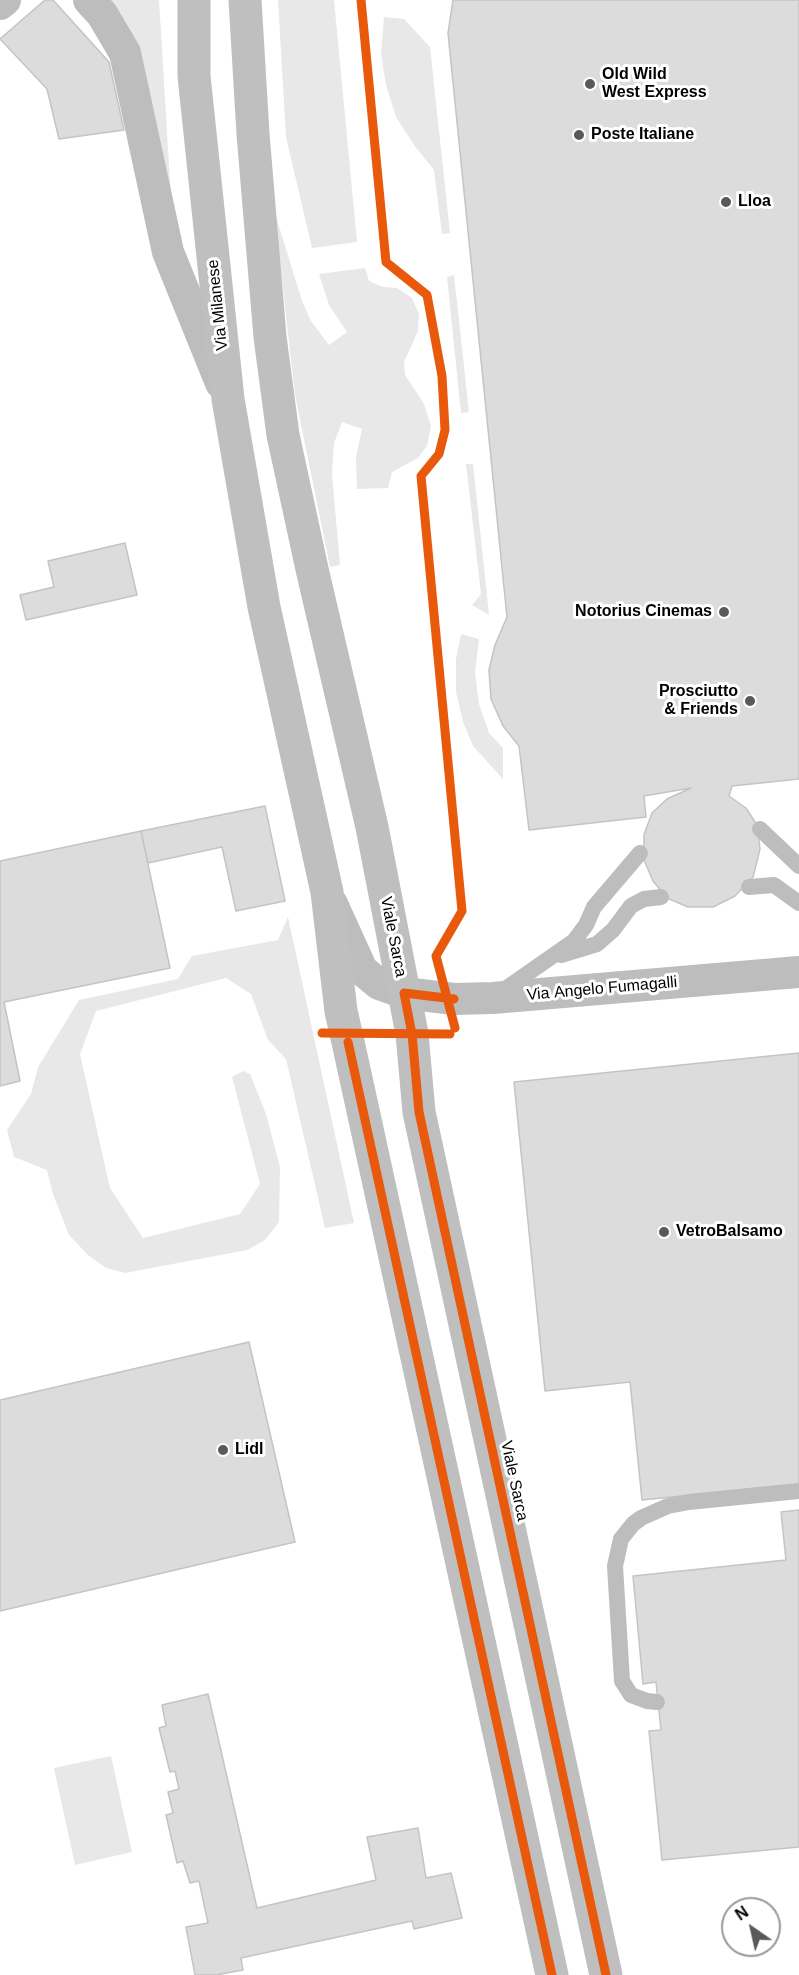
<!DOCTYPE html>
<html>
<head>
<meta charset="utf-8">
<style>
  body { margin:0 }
  #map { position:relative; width:799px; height:1975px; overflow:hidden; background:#fff; font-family:Arial,sans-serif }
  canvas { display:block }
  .north { position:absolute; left:721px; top:1897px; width:60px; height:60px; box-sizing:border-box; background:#fff; border:2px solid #999; border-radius:50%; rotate:326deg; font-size:16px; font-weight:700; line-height:24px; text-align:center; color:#000 }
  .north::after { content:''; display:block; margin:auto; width:21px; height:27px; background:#595959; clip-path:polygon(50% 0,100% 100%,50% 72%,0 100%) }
</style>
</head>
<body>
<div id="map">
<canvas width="799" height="1975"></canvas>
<div class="north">N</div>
</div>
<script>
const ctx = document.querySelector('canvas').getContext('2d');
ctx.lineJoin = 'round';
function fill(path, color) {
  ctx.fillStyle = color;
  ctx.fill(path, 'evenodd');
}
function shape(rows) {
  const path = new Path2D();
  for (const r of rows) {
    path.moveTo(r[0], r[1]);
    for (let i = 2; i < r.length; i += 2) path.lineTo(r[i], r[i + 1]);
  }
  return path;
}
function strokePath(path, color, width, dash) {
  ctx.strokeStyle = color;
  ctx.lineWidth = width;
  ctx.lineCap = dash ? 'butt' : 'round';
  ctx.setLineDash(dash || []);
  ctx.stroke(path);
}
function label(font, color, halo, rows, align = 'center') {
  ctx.font = font + ' Arial,sans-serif';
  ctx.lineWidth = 6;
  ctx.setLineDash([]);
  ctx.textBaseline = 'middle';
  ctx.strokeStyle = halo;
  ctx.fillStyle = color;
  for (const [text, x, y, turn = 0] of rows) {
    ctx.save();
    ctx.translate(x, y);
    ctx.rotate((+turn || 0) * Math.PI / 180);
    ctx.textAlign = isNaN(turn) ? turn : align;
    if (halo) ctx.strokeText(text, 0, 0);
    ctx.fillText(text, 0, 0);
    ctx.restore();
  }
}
const green = shape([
  [105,0,159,0,171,198],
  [278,0,334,0,357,242,312,248,286,137],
  [384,17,404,19,430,47,450,233,442,234,434,170,414,145,396,117,386,85,381,54],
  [274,210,302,301,311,321,329,345,347,332,329,305,319,274,365,268,369,281,383,287,397,288,412,298,419,314,418,331,404,362,405,375,424,404,431,426,427,446,418,458,392,472,388,488,357,489,356,457,362,429,342,422,334,443,332,474,340,565,330,567,295,395],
  [454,275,469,412,461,413,447,277],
  [466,464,473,464,489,615,472,605,481,594],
  [461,634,479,639,475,673,479,704,489,733,503,748,503,779,473,746,463,722,456,692,456,659],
  [288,917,354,1223,325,1228,286,1059,268,1040,251,994,226,978,96,1011,80,1054,110,1188,143,1238,240,1214,260,1184,232,1077,243,1071,250,1074,266,1114,280,1167,279,1222,265,1240,247,1250,125,1273,106,1268,88,1255,69,1235,53,1194,47,1170,14,1157,7,1130,31,1094,38,1067,79,1000,178,979,192,956,278,940],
  [111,1756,132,1852,75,1865,54,1768]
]);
const building = shape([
  [45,0,53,0,109,62,124,130,59,139,47,89,0,39,45,0],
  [453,0,799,0,799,779,732,786,729,796,746,808,757,825,760,849,753,877,735,896,713,907,688,907,667,898,653,881,644,860,644,835,652,813,667,799,691,788,644,796,646,817,529,830,519,746,503,726,491,699,489,670,495,645,507,617,448,33,453,0],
  [125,543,137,595,26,620,20,595,54,587,48,561,125,543],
  [265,806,285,901,236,911,222,847,148,863,141,831,265,806],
  [141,831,170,968,4,1002,20,1081,0,1086,0,861,141,831],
  [799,1053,799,1484,642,1500,630,1382,545,1391,514,1082,799,1053],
  [249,1342,295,1542,0,1611,0,1400,249,1342],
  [799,1510,799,1847,662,1860,649,1731,661,1730,656,1682,643,1684,633,1576,786,1560,781,1512,799,1510],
  [208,1694,257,1908,376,1880,367,1837,418,1828,426,1878,451,1873,462,1918,414,1929,412,1921,241,1958,243,1970,216,1975,195,1975,186,1927,208,1923,199,1881,190,1883,183,1861,177,1863,166,1815,173,1813,168,1792,179,1789,175,1771,170,1772,159,1728,166,1726,162,1705,208,1694]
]);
const lane = shape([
  [760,829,799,866],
  [749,887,774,885,799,903],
  [561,955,597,944,613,930,631,906,644,899,661,897],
  [501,992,574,941,586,925,594,907,640,853],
  [657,1702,647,1701,631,1695,622,1681,615,1566,621,1539,633,1524,641,1518,668,1506,689,1502,799,1491]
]);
const street = shape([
  [89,0,102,14,125,53,168,252,221,383],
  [0,4,5,0],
  [332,904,362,970,379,984,404,993,454,999,493,998,799,972]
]);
const secondary = shape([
  [194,0,194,76,228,399,264,607,327,892,341,1011,348,1042,552,1975],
  [245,0,253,134,270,337,283,435,312,569,372,827,412,1034,419,1112,606,1975]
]);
const cycleway = shape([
  [361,0,386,262,427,295,442,376,445,430,439,454,421,476,462,911,436,956,455,1028],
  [454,999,404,993,412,1034,419,1112,606,1975],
  [322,1033,450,1034],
  [348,1042,552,1975]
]);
const markers = [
  [590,84,6,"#595959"],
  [579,135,6,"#595959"],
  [726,202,6,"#595959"],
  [724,612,6,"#595959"],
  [750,701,6,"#595959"],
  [664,1232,6,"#595959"],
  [223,1450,6,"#595959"]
];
const poiNames = [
  ["Old Wild",602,75],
  ["West Express",602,93],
  ["Poste Italiane",591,135],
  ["Lloa",738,202],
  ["Notorius Cinemas",712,612,"right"],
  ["Prosciutto",738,692,"right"],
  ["& Friends",738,710,"right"],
  ["VetroBalsamo",676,1232],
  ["Lidl",235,1450]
];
const streetNames = [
  ["Via Milanese",218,305,-96],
  ["Viale Sarca",393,937,79],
  ["Via Angelo Fumagalli",602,989,-5],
  ["Viale Sarca",514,1481,78]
];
fill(green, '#e8e8e8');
fill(building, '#dcdcdc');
strokePath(building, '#c4c4c4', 1.5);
strokePath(lane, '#bdbdbd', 16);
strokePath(street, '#bdbdbd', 32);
strokePath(secondary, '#bfbfbf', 33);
strokePath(cycleway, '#e8590c', 9);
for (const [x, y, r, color] of markers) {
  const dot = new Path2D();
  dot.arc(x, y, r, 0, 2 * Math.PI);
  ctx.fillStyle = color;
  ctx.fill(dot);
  strokePath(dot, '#fff', 2);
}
label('bold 16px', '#000', '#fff', poiNames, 'left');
label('16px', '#000', '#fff', streetNames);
</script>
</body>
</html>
